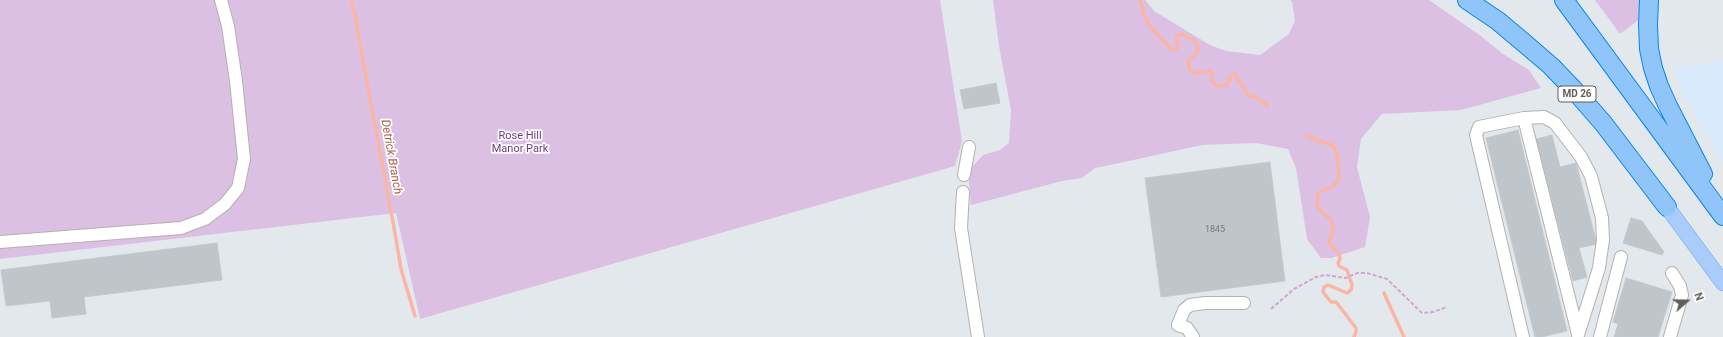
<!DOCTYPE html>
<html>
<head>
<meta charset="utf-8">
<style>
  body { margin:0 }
  #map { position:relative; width:1723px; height:337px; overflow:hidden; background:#e3e8ed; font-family:Roboto,sans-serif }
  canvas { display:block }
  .north { position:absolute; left:1667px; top:281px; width:40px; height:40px; -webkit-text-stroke:3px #fff; paint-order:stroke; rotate:70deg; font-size:11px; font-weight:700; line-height:16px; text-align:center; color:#635e5b }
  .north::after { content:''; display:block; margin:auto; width:14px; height:18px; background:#635e5b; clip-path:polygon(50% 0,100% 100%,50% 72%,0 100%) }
</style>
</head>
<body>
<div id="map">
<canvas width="1723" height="337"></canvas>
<div class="north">N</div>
</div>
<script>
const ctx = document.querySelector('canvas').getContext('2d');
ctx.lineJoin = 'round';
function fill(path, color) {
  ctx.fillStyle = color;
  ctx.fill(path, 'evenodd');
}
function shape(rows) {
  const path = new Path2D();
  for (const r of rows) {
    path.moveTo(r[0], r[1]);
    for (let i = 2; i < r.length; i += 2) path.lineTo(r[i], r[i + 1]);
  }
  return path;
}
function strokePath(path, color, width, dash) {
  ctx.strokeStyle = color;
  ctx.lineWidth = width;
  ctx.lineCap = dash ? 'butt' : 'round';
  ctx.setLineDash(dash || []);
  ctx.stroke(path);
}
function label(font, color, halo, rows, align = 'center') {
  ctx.font = font + ' Roboto,sans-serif';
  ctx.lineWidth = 3.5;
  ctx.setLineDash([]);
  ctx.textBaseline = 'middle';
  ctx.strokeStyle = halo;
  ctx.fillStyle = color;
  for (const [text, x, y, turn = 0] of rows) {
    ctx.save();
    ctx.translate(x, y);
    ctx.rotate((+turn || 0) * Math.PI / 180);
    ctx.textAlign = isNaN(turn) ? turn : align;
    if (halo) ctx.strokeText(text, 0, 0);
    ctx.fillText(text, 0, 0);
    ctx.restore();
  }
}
const commercial = shape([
  [1723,60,1723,161,1700,125,1683,92,1674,68]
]);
const green = shape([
  [0,0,940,0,962,141,955,166,420,319,396,213,0,259],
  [993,0,1145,0,1154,11,1210,45,1226,51,1260,55,1289,34,1295,21,1292,2,1290,0,1429,0,1481,36,1503,54,1529,70,1541,88,1461,110,1382,114,1361,139,1357,167,1370,217,1365,247,1331,258,1321,258,1307,239,1296,168,1288,149,1256,143,1202,145,1115,164,1095,168,1082,178,1062,181,971,205,969,182,971,168,983,155,1000,150,1009,143,1011,110,999,46],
  [1595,0,1640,0,1640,19,1620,34]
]);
const stream = shape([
  [351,0,356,18,361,50,395,233,401,269,415,316],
  [1140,0,1144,15,1148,24,1171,49,1175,50,1177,48,1178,44,1176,38,1178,35,1182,34,1196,42,1198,49,1197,53,1188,61,1190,70,1195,73,1210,71,1212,73,1212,81,1215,85,1219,86,1227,85,1232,75,1235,74,1248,95,1255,97,1268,106],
  [1306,136,1334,146,1337,156,1339,177,1334,186,1318,193,1317,206,1325,215,1331,219,1333,228,1329,244,1339,253,1340,259,1338,263,1339,266,1347,270,1352,285,1351,290,1347,293,1328,285,1324,287,1323,292,1331,302,1336,302,1356,328,1356,332,1354,337],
  [1384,293,1404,337]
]);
const building = shape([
  [996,83,1000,103,964,109,960,90,996,83],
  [1518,130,1567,331,1542,337,1535,337,1486,138,1518,130],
  [1552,135,1560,167,1576,163,1597,244,1579,248,1587,277,1573,281,1536,139,1552,135],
  [1270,162,1285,281,1161,297,1145,178,1270,162],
  [1631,218,1642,221,1664,252,1662,255,1623,243,1631,218],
  [217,243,222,280,84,297,86,314,52,318,50,301,6,306,1,270,217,243],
  [1626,278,1672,292,1658,337,1614,337,1618,324,1613,322,1626,278]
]);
const path = shape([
  [1271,309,1294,289,1316,277,1325,275,1346,278,1357,273,1367,273,1387,279,1422,313,1433,312,1447,307]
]);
const minor = shape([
  [1524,118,1578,334],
  [964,175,969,147],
  [963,192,961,228,978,337],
  [0,242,181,228,205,219,225,204,238,188,244,159,236,81,228,26,221,0],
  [1193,337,1187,328,1178,325,1184,310,1190,305,1205,303,1244,303],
  [1523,337,1476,135,1479,127,1524,118,1544,117,1555,123,1581,157,1591,176,1602,218,1603,240,1599,268,1578,335],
  [1600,337,1621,257],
  [1670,337,1682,295,1680,286,1672,273]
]);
const major = shape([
  [1667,207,1723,283]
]);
const highway = shape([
  [1467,0,1498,21,1523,42,1551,66,1575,91,1603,123,1667,207],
  [1564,0,1723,216],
  [1649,0,1648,25,1649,49,1653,68,1659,86,1668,106,1703,174]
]);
const numberNames = [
  ["1845",1215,230]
];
const shields = [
  [1577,94,38]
];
const shieldNames = [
  ["MD 26",1577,94]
];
const parkNames = [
  ["Rose Hill",520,136],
  ["Manor Park",520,149]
];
const waterNames = [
  ["Detrick Branch",391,157,80]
];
fill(commercial, '#d9eafc');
fill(green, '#dbc0e4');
strokePath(stream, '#fbb5a5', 3.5);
fill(building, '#bfc5c8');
strokePath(building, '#c2cbd2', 1);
strokePath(minor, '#b5b1ae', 14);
strokePath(major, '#5eaaeb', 16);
strokePath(highway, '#0a87e6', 20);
strokePath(path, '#d5a4d5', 2, [4, 2]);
strokePath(minor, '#fff', 12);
strokePath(major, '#aaccfb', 15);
strokePath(highway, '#8fc5f8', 18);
label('9px', '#7a7876', null, numberNames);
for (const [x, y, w] of shields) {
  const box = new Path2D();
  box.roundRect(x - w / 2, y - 8, w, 16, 3);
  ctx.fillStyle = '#fff';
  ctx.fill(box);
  strokePath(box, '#635e5b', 1);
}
label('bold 10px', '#635e5b', null, shieldNames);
label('11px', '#743984', '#fff', parkNames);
label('italic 12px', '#ac5e43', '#fff', waterNames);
</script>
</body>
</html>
